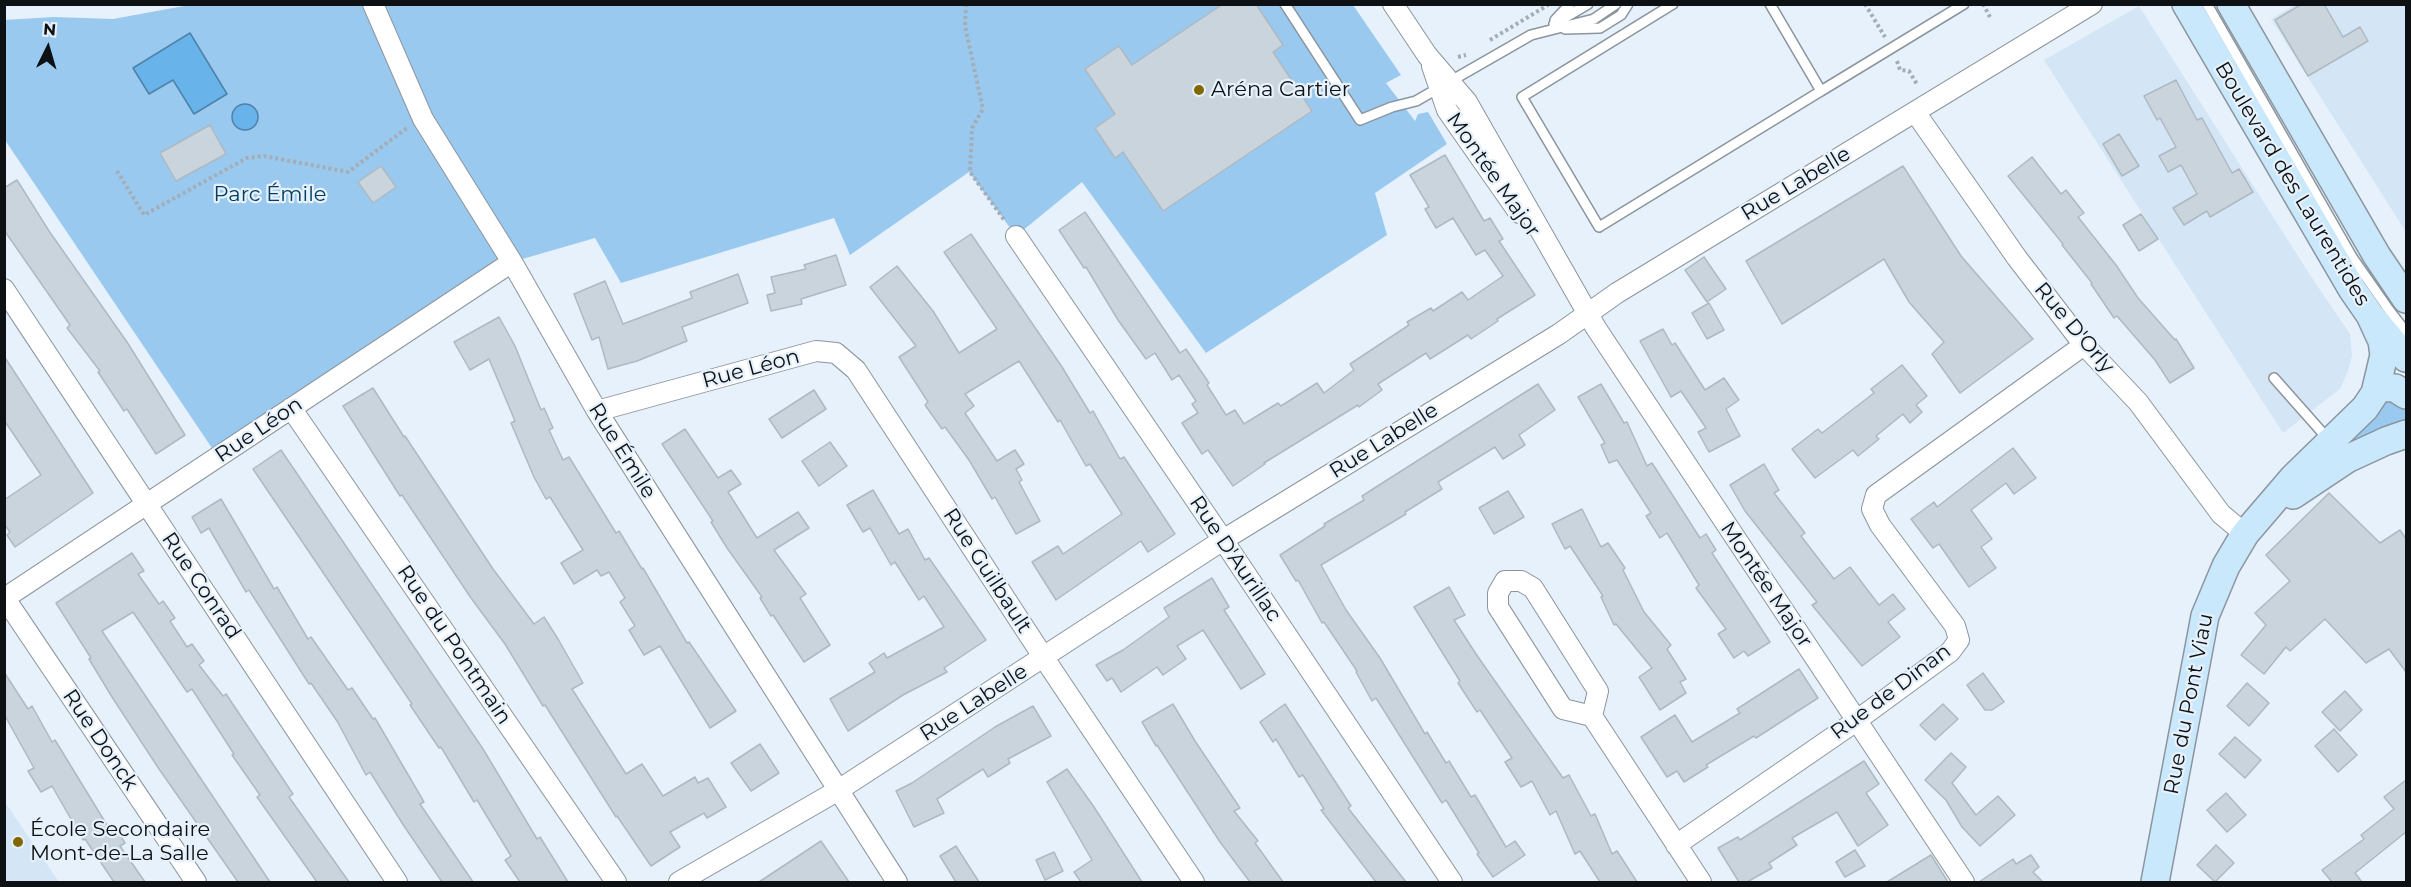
<!DOCTYPE html>
<html>
<head>
<meta charset="utf-8">
<style>
  body { margin:0 }
  #map { position:relative; width:2411px; height:887px; overflow:hidden; background:#e6f1fb; font-family:Montserrat,sans-serif }
  canvas { display:block }
  .frame { position:absolute; inset:0; border:6px solid #0d1114; pointer-events:none }
  .north { position:absolute; left:18px; top:18px; width:60px; height:60px; -webkit-text-stroke:4px #e6f1fb; paint-order:stroke; rotate:5deg; font-size:16px; font-weight:700; line-height:24px; text-align:center; color:#0d1114 }
  .north::after { content:''; display:block; margin:auto; width:21px; height:27px; background:#0d1114; clip-path:polygon(50% 0,100% 100%,50% 72%,0 100%) }
</style>
</head>
<body>
<div id="map">
<canvas width="2411" height="887"></canvas>
<div class="frame"></div>
<div class="north">N</div>
</div>
<script>
const ctx = document.querySelector('canvas').getContext('2d');
ctx.lineJoin = 'round';
function fill(path, color) {
  ctx.fillStyle = color;
  ctx.fill(path, 'evenodd');
}
function shape(rows) {
  const path = new Path2D();
  for (const r of rows) {
    if (r.length === 3) {
      path.moveTo(r[0] + r[2], r[1]);
      path.arc(r[0], r[1], r[2], 0, 2 * Math.PI);
      continue;
    }
    path.moveTo(r[0], r[1]);
    for (let i = 2; i < r.length; i += 2) path.lineTo(r[i], r[i + 1]);
  }
  return path;
}
function strokePath(path, color, width, dash) {
  ctx.strokeStyle = color;
  ctx.lineWidth = width;
  ctx.lineCap = dash ? 'butt' : 'round';
  ctx.setLineDash(dash || []);
  ctx.stroke(path);
}
function label(font, color, halo, rows, align = 'center') {
  ctx.font = font + ' Montserrat,sans-serif';
  ctx.lineWidth = 4.5;
  ctx.setLineDash([]);
  ctx.textBaseline = 'middle';
  ctx.strokeStyle = halo;
  ctx.fillStyle = color;
  for (const [text, x, y, turn = 0] of rows) {
    ctx.save();
    ctx.translate(x, y);
    ctx.rotate((+turn || 0) * Math.PI / 180);
    ctx.textAlign = isNaN(turn) ? turn : align;
    if (halo) ctx.strokeText(text, 0, 0);
    ctx.fillText(text, 0, 0);
    ctx.restore();
  }
}
const built = shape([
  [2295,5,2406,5,2406,232,2271,19],
  [2139,6,2310,275,2350,334,2352,356,2348,371,2340,389,2283,433,2044,60],
  [5,802,59,882,5,882]
]);
const green = shape([
  [195,4,1353,5,1401,75,1386,83,1415,121,1418,114,1428,112,1447,144,1375,193,1387,235,1206,353,1082,182,1016,236,969,172,850,255,834,218,621,283,595,238,512,262,218,457,5,140,4,20,54,17,113,19],
  [2388,399,2405,406,2406,419,2404,424,2355,442,2352,441,2351,437]
]);
const water = shape([
  [190,33,227,94,194,114,173,80,149,94,133,68,190,33],
  [245,117,13]
]);
const building = shape([
  [1223,4,1256,4,1283,45,1273,52,1312,111,1163,211,1123,152,1115,158,1095,128,1115,114,1085,69,1119,46,1132,65,1223,4],
  [2302,4,2324,4,2343,37,2360,27,2368,41,2308,76,2275,20,2302,4],
  [2176,80,2197,120,2202,118,2232,173,2239,169,2253,192,2210,217,2207,211,2184,225,2173,208,2197,194,2181,165,2168,172,2159,156,2176,147,2160,118,2157,120,2144,96,2176,80],
  [210,125,226,154,176,181,160,153,210,125],
  [2119,134,2139,166,2122,176,2103,144,2119,134],
  [1445,155,1484,221,1490,218,1503,239,1499,241,1535,295,1497,319,1498,321,1471,339,1468,335,1430,359,1426,353,1378,384,1382,390,1359,407,1358,405,1264,463,1265,464,1233,486,1208,450,1202,454,1182,423,1198,413,1192,404,1196,401,1179,375,1172,380,1155,353,1146,359,1118,320,1086,267,1084,268,1059,230,1085,212,1180,353,1186,349,1209,383,1207,385,1226,415,1235,410,1244,424,1278,403,1281,406,1317,383,1324,393,1354,370,1350,364,1409,325,1407,322,1431,308,1433,311,1462,292,1468,300,1503,276,1485,250,1476,255,1453,218,1436,228,1425,209,1429,207,1410,175,1445,155],
  [2032,157,2061,194,2066,190,2084,213,2078,217,2116,265,2138,298,2175,340,2176,339,2194,368,2170,383,2155,360,2117,316,2114,318,2091,284,2092,283,2062,245,2063,244,2008,176,2032,157],
  [381,166,396,187,373,203,358,182,381,166],
  [1903,166,1961,256,2033,339,1960,393,1932,354,1944,342,1909,302,1884,259,1782,324,1746,261,1903,166],
  [17,180,49,231,127,342,185,435,156,454,127,409,124,411,98,372,100,371,67,328,70,325,4,230,4,188,17,180],
  [2141,214,2158,239,2139,251,2123,225,2141,214],
  [971,234,1062,367,1090,413,1093,411,1120,459,1124,457,1175,534,1148,552,1141,541,1056,600,1032,562,1058,546,1063,554,1122,514,1090,464,1086,466,1060,420,1058,422,1019,361,965,394,974,406,965,413,997,461,1015,450,1024,464,1016,469,1022,480,1019,482,1040,521,1016,534,995,497,992,499,969,460,945,427,942,429,925,405,928,402,899,357,916,346,870,287,897,266,933,311,959,353,997,329,944,252,971,234],
  [836,255,846,285,801,299,802,304,771,311,767,295,775,293,771,277,806,269,804,265,836,255],
  [1704,257,1726,289,1707,302,1685,270,1704,257],
  [738,274,748,303,682,327,687,341,637,361,608,369,599,337,592,340,574,294,605,281,623,324,692,298,690,292,738,274],
  [1709,303,1724,330,1707,339,1692,313,1709,303],
  [499,317,515,346,541,410,544,408,553,428,549,430,563,460,569,457,616,533,619,531,642,569,643,568,687,643,689,642,736,711,710,728,660,646,644,655,629,630,635,626,620,602,625,598,609,572,601,576,597,570,574,584,561,563,583,550,550,497,546,499,534,477,511,423,515,421,489,359,470,370,454,342,499,317],
  [1663,329,1672,345,1675,343,1705,390,1724,378,1739,400,1726,409,1740,436,1709,452,1698,432,1706,428,1681,391,1671,397,1640,341,1663,329],
  [4,356,93,493,15,547,7,535,10,532,4,524,4,500,41,475,4,420,4,356],
  [1902,365,1927,396,1916,405,1922,412,1910,423,1903,414,1876,436,1879,439,1858,456,1853,450,1815,478,1792,449,1818,429,1822,433,1874,393,1871,389,1902,365],
  [1538,384,1555,410,1519,435,1525,445,1503,459,1495,447,1438,482,1442,489,1405,512,1406,514,1321,565,1346,610,1380,658,1425,734,1427,732,1446,763,1449,761,1471,797,1475,795,1506,847,1515,841,1525,855,1493,877,1477,854,1479,853,1446,800,1442,803,1376,698,1372,701,1356,672,1357,671,1324,622,1322,623,1298,580,1296,581,1280,555,1325,526,1324,524,1364,500,1362,496,1538,384],
  [1601,384,1624,423,1627,422,1647,466,1652,463,1700,538,1706,534,1716,550,1712,553,1770,642,1748,656,1744,651,1734,658,1718,634,1726,629,1696,588,1699,585,1667,533,1660,538,1646,516,1651,513,1617,460,1609,463,1601,445,1605,443,1578,397,1601,384],
  [373,388,404,437,405,436,493,569,534,624,544,617,558,639,583,683,572,689,626,774,642,764,663,796,695,777,698,783,708,778,726,807,707,818,704,813,670,832,680,847,651,866,617,816,616,817,545,705,543,706,505,644,471,598,402,495,400,496,343,406,373,388],
  [814,390,826,409,782,438,769,419,814,390],
  [685,429,718,478,731,470,741,484,728,492,757,538,798,512,809,528,774,550,806,594,800,598,830,645,804,662,773,615,771,616,760,598,762,597,727,548,711,522,713,521,662,444,685,429],
  [830,442,847,466,819,486,802,461,830,442],
  [2013,448,2036,478,2014,494,2006,483,1971,510,1992,539,1981,547,1996,568,1969,587,1939,544,1933,548,1911,519,1934,502,1937,507,2013,448],
  [281,450,483,749,537,839,540,837,568,882,520,882,505,860,511,856,477,800,474,802,441,747,439,748,410,705,412,704,253,469,281,450],
  [1764,464,1779,490,1774,493,1805,533,1801,536,1834,579,1850,567,1879,605,1893,594,1905,609,1888,622,1900,637,1862,666,1812,605,1817,602,1745,511,1730,485,1764,464],
  [873,490,899,534,908,529,925,560,929,558,986,640,944,668,947,672,903,695,848,731,830,699,875,672,869,663,884,653,887,658,944,627,924,596,919,600,895,562,891,565,870,528,863,532,847,505,873,490],
  [1508,491,1524,517,1494,534,1479,508,1508,491],
  [2329,493,2380,543,2400,530,2406,539,2406,672,2389,649,2366,663,2325,619,2290,651,2286,647,2264,674,2241,655,2266,625,2255,613,2290,581,2266,555,2329,493],
  [221,499,274,589,277,587,308,639,311,637,348,690,352,688,373,719,375,718,424,802,420,804,473,882,442,882,404,826,370,772,366,775,337,721,311,683,309,684,249,590,246,592,209,528,201,533,192,517,221,499],
  [1582,509,1601,547,1608,543,1625,568,1623,570,1644,612,1671,645,1667,649,1686,679,1680,682,1686,693,1660,710,1639,677,1652,668,1616,624,1614,625,1601,597,1603,596,1570,546,1565,549,1552,524,1582,509],
  [132,553,144,571,138,574,159,604,163,601,175,618,170,621,187,647,192,644,204,661,199,665,223,696,226,694,293,794,289,797,349,882,317,882,257,797,260,795,232,755,234,754,192,689,187,692,133,612,102,631,270,882,238,882,159,769,112,697,89,659,91,658,56,603,132,553],
  [1212,578,1229,607,1224,610,1265,674,1241,689,1203,630,1177,646,1186,659,1163,675,1157,667,1121,692,1112,678,1107,681,1096,665,1123,650,1169,617,1164,608,1212,578],
  [1449,587,1465,615,1454,620,1478,657,1563,778,1569,775,1591,816,1595,814,1612,854,1617,851,1637,882,1600,882,1580,851,1575,854,1556,811,1550,815,1532,781,1521,787,1505,762,1512,758,1480,710,1477,712,1458,683,1460,681,1414,607,1449,587],
  [1799,669,1818,698,1756,738,1754,736,1706,765,1708,767,1684,782,1677,771,1667,777,1641,737,1675,715,1692,742,1740,713,1737,709,1799,669],
  [4,672,28,709,32,706,52,742,55,740,110,830,115,827,125,843,120,846,145,882,114,882,85,839,83,840,52,786,41,792,28,771,34,768,4,714,4,672],
  [1983,673,2004,702,1992,710,1985,710,1967,685,1983,673],
  [2247,683,2269,703,2249,726,2227,706,2247,683],
  [2345,691,2362,710,2340,731,2322,712,2345,691],
  [1173,704,1195,741,1240,808,1234,811,1258,841,1255,843,1283,882,1250,882,1220,842,1157,745,1156,746,1142,722,1173,704],
  [1285,704,1351,806,1348,808,1406,882,1376,882,1321,810,1324,809,1303,775,1299,777,1276,739,1273,742,1260,722,1285,704],
  [1943,704,1958,719,1935,740,1920,725,1943,704],
  [1033,706,1051,736,1008,759,1010,763,988,777,983,769,937,799,944,813,914,827,896,791,912,783,995,727,1033,706],
  [2334,729,2357,755,2338,772,2315,746,2334,729],
  [2235,737,2261,760,2245,778,2219,754,2235,737],
  [760,744,779,773,751,791,731,763,760,744],
  [1951,753,1966,767,1952,783,1976,815,1998,796,2015,815,1980,846,1962,827,1946,800,1925,780,1951,753],
  [1864,761,1879,784,1866,793,1888,825,1858,846,1837,812,1792,838,1797,845,1769,863,1772,868,1747,882,1739,882,1718,848,1738,837,1740,840,1864,761],
  [1067,769,1094,807,1142,882,1081,882,1074,872,1092,860,1047,782,1067,769],
  [2406,780,2406,832,2355,873,2362,882,2332,882,2322,870,2364,839,2361,835,2394,809,2384,797,2406,780],
  [2226,793,2246,815,2227,832,2207,810,2226,793],
  [821,841,849,882,759,882,821,841],
  [2216,845,2234,863,2215,882,2197,865,2216,845],
  [956,846,979,882,956,882,940,856,956,846],
  [1855,850,1865,866,1845,877,1836,862,1855,850],
  [1054,852,1063,871,1045,880,1036,860,1054,852],
  [1931,855,1948,882,1887,882,1931,855],
  [2031,855,2039,867,2033,872,2043,882,1979,882,2013,859,2016,864,2031,855]
]);
const path = shape([
  [966,4,965,26,983,109,972,128,970,172,1005,221],
  [1865,4,1885,37],
  [1983,4,1990,17],
  [1490,40,1548,5],
  [1458,57,1466,55],
  [1897,61,1900,70,1909,71,1918,86],
  [117,171,144,215,247,158,264,156,348,172,407,128]
]);
const lane = shape([
  [1285,4,1360,120,1392,107,1416,101,1531,35,1594,19,1616,4],
  [1673,4,1522,97,1599,227,1821,91],
  [1770,4,1821,91,1964,4],
  [2207,4,2352,257,2389,310,2406,332],
  [1555,20,1570,4],
  [1554,24,1588,4],
  [1565,29,1600,28,1621,15,1628,4],
  [2274,378,2328,439]
]);
const street = shape([
  [373,4,423,119,512,262,597,411,897,882],
  [1393,4,1427,55,1467,102,1596,328,1964,882],
  [1432,66,1447,110,1519,213],
  [1915,112,2017,258,2084,345,2138,402,2221,514,2245,534],
  [1016,236,1223,540,1452,882],
  [4,289,397,882],
  [291,408,616,882],
  [597,411,816,351,836,353,856,370,1044,658,1194,882],
  [4,597,196,882],
  [5,598,512,262],
  [1592,716,1598,691,1533,588,1521,581,1505,581,1498,593,1498,607,1563,709,1592,716,1701,882],
  [1676,845,1849,726,1950,652,1959,640,1955,626,1880,525,1872,509,1876,495,2084,345],
  [679,882,837,791,1223,540,1559,334,1617,293,2092,4]
]);
const secondary = shape([
  [2186,4,2352,289,2370,315,2406,358],
  [2231,4,2377,256,2406,299],
  [2377,387,2395,388,2406,395],
  [2293,495,2347,459,2386,441,2406,434],
  [2155,882,2205,616,2226,566,2245,534,2293,478,2365,408,2375,393,2384,355,2382,341,2370,315]
]);
const markers = [
  [1199,90,6,"#806700"],
  [18,842,6,"#806700"]
];
const poiNames = [
  ["Aréna Cartier",1211,90],
  ["École Secondaire",30,830],
  ["Mont-de-La Salle",30,854]
];
const streetNames = [
  ["Montée Major",1493,175,55],
  ["Rue Labelle",1796,184,-31],
  ["Boulevard des Laurentides",2292,184,59],
  ["Rue D'Orly",2074,328,50],
  ["Rue Léon",751,369,-15],
  ["Rue Léon",259,430,-34],
  ["Rue Labelle",1384,441,-32],
  ["Rue Émile",622,451,58],
  ["Rue D'Aurillac",1235,559,56],
  ["Rue Guilbault",987,571,57],
  ["Montée Major",1766,585,56],
  ["Rue Conrad",201,586,56],
  ["Rue du Pontmain",454,645,56],
  ["Rue de Dinan",1891,692,-37],
  ["Rue Labelle",974,703,-33],
  ["Rue du Pont Viau",2189,704,-79],
  ["Rue Donck",100,740,56]
];
const parkNames = [
  ["Parc Émile",270,195]
];
fill(built, '#d4e6f5');
fill(green, '#99c9ef');
fill(water, '#68b3ea');
strokePath(water, '#4d82aa', 1.5);
fill(building, '#c9d4dd');
strokePath(building, '#aeb9c2', 1.5);
strokePath(lane, '#8b959e', 12);
strokePath(street, '#8b959e', 22);
strokePath(secondary, '#8b959e', 30);
strokePath(path, '#a4adb5', 4, [3, 3]);
strokePath(lane, '#fff', 9);
strokePath(street, '#fff', 20);
strokePath(secondary, '#cae8fc', 27);
for (const [x, y, r, color] of markers) {
  const dot = new Path2D();
  dot.arc(x, y, r, 0, 2 * Math.PI);
  ctx.fillStyle = color;
  ctx.fill(dot);
  strokePath(dot, '#e6f1fb', 2);
}
label('21px', '#0d1114', '#e6f1fb', poiNames, 'left');
label('21px', '#0d1114', '#e6f1fb', streetNames);
label('21px', '#003d61', '#e6f1fb', parkNames);
</script>
</body>
</html>
